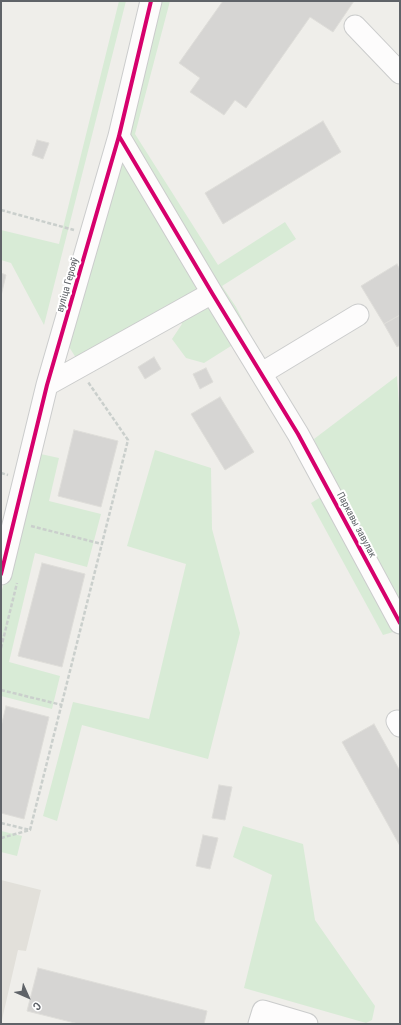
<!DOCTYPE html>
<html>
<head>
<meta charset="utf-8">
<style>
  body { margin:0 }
  #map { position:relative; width:401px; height:1025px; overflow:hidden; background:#efeeea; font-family:"Roboto Condensed",sans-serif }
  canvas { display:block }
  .frame { position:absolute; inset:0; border:2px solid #5f6368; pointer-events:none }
  .north { position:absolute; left:8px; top:977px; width:40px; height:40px; -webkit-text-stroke:3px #fff; paint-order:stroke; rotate:135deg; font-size:11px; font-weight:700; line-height:16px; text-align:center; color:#5f6368 }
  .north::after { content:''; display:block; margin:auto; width:14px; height:18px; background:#5f6368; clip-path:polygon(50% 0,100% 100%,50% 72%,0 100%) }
</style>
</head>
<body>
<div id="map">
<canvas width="401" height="1025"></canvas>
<div class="frame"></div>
<div class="north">С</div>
</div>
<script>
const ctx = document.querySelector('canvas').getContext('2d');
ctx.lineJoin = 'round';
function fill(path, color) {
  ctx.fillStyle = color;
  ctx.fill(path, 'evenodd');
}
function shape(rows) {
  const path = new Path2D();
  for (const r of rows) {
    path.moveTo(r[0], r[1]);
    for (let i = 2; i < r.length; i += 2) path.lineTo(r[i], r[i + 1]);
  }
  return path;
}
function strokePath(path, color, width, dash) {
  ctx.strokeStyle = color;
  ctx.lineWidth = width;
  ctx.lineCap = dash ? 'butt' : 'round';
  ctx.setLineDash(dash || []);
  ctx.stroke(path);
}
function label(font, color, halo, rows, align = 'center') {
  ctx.font = font + ' "Roboto Condensed",sans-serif';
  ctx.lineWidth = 4;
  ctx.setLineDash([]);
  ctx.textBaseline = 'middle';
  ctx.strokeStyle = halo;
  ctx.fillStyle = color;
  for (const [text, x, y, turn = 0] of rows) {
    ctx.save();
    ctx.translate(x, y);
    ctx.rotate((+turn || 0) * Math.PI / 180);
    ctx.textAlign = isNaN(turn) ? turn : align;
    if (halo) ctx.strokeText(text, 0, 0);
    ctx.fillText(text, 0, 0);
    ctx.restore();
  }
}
const education = shape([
  [1,880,41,890,26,951,18,950,1,1024]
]);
const green = shape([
  [119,1,126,1,44,325,11,263,1,260,1,230,59,244],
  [159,1,170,1,135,134,218,265,285,222,296,239,222,286,236,307,250,334,204,363,186,358,172,339,182,324,169,304,76,358,66,342],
  [397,376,400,421,400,630,383,635,311,503,334,489,314,439],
  [155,450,211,468,212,529,240,633,208,759,82,725,57,821,43,816,73,702,149,719,186,564,127,546],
  [36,453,59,458,49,501,101,514,87,567,35,553,9,662,60,676,52,709,1,696,1,594],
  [243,826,303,844,315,920,375,1006,372,1020,366,1023,244,988,272,875,233,857],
  [1,831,22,836,17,856,1,852]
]);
const building = shape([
  [223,1,354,1,333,32,310,17,246,108,235,100,224,115,190,92,200,78,179,63,223,1],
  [323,121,341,152,223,224,205,193,323,121],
  [37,140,49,143,43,159,32,155,37,140],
  [397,264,400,270,400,315,384,324,361,286,397,264],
  [1,273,6,275,1,296,1,273],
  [400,315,400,345,397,347,384,324,400,315],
  [154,357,161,369,145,379,138,367,154,357],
  [206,368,213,382,200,389,193,374,206,368],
  [220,397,254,452,225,470,191,414,220,397],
  [74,430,118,441,101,507,58,496,74,430],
  [42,563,85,574,62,667,18,656,42,563],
  [6,706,49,717,24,819,1,813,1,727,6,706],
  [374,724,400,771,400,846,342,742,374,724],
  [219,785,232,787,225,820,212,818,219,785],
  [203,835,218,838,210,869,196,866,203,835],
  [38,968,207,1011,204,1024,79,1024,27,1011,38,968]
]);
const path = shape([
  [1,210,74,230],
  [1,473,8,475],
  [31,526,102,544],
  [1,648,17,583],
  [1,690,62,705],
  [1,823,30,830],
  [1,838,30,830,128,440,88,382]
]);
const minor = shape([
  [355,26,400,73],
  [119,136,212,293,298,434,400,623],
  [262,373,358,315],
  [47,385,212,293],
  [1,574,47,385,119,136,151,1],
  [397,721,400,726],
  [259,1024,263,1011,307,1024]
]);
const cycleway = shape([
  [119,136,212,293,298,434,400,623],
  [1,574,47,385,119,136,151,1]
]);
const streetNames = [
  ["вуліца Герояў",68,285,-74],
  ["Паркавы завулак",356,525,62]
];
fill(education, '#e2e0da');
fill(green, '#d8ebd6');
fill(building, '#d6d5d3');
strokePath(building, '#deddd9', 1);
strokePath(minor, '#cbcccc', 23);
strokePath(path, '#cacfcc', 2.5, [4, 2]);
strokePath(minor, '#fdfcfc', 21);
strokePath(cycleway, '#d6006c', 4);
label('10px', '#5f6368', '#fff', streetNames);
</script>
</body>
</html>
